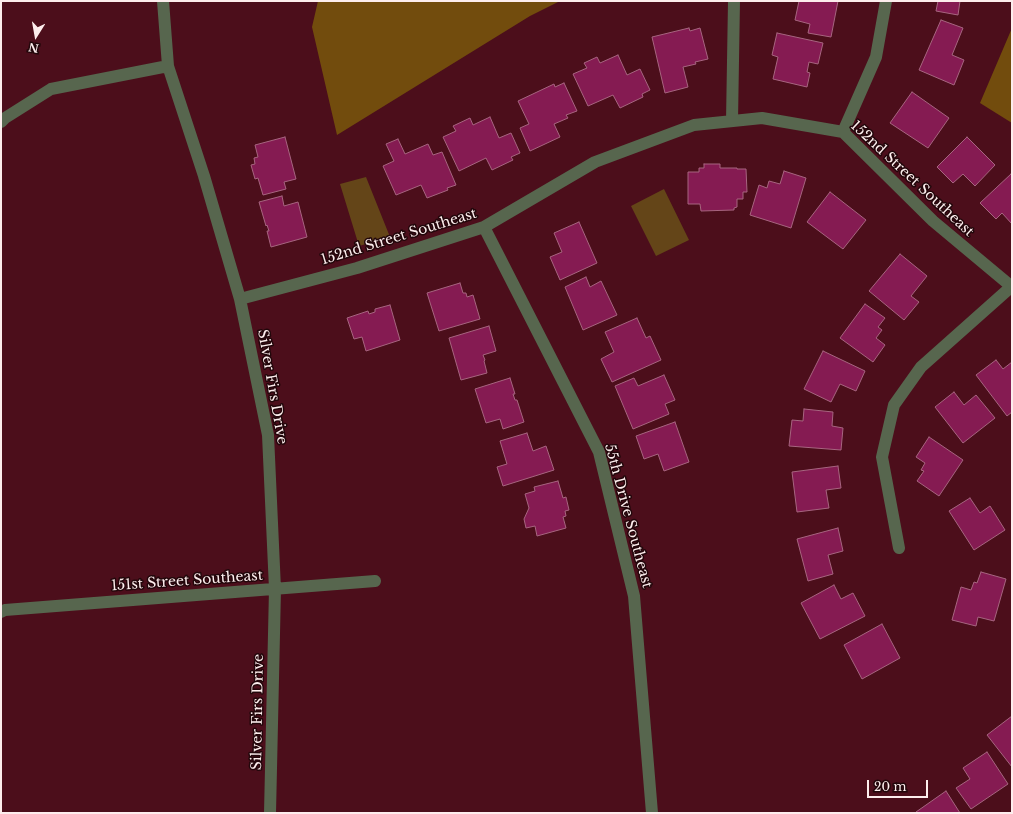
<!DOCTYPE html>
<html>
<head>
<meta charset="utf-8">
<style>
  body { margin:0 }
  #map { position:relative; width:1013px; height:814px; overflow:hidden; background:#4c0e1b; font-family:"Libre Baskerville",serif }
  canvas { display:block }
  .frame { position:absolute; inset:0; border:2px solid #fdeded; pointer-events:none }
  .north { position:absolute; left:16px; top:16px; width:40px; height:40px; -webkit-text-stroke:3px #22070b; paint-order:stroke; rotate:191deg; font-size:11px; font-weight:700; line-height:16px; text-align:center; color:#fdeded }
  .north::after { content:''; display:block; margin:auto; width:14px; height:18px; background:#fdeded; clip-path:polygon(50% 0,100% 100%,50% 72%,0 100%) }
  .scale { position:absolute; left:867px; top:780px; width:61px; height:18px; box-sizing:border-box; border:2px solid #fdeded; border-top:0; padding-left:5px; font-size:12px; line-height:14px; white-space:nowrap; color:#fdeded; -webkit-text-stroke:3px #22070b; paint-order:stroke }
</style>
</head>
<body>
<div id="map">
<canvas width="1013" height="814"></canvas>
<div class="frame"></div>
<div class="north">N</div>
<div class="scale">20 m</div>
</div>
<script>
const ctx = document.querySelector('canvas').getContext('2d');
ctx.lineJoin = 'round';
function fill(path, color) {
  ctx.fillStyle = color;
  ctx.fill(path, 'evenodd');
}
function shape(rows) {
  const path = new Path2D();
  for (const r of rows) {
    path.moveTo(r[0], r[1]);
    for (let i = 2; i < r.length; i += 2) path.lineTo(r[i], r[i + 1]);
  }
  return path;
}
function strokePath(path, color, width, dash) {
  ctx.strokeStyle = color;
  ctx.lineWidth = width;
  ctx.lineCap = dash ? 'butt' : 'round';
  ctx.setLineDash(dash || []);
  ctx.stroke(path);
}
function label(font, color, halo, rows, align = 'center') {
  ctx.font = font + ' "Libre Baskerville",serif';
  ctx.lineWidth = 3;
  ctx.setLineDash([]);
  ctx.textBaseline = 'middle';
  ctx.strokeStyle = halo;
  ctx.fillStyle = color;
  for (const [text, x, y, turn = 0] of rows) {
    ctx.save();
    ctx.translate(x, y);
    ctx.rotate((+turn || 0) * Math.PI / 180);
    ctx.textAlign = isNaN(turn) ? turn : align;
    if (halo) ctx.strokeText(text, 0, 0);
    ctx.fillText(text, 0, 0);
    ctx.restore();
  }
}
const green = shape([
  [366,177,390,237,359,246,340,184],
  [664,189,689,240,656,256,631,206]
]);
const forest = shape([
  [318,1,560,1,530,16,337,135,312,27],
  [1012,28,1012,123,980,103]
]);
const building = shape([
  [799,1,838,1,831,37,808,33,810,24,795,20,799,1],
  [938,1,960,1,958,15,936,11,938,1],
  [941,20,963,28,952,55,964,60,954,85,919,70,941,20],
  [689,28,690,31,700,28,708,59,695,62,696,64,683,67,688,87,665,93,652,37,689,28],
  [777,33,823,43,818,64,809,62,807,72,810,73,807,87,773,79,778,57,772,55,777,33],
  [618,55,627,75,640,69,650,90,642,94,643,97,620,108,613,95,588,106,573,74,587,68,584,63,597,57,600,63,618,55],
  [564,83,577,111,566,115,568,118,554,124,560,137,530,151,520,128,529,124,518,101,554,84,555,87,564,83],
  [912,92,949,118,928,148,890,123,912,92],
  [490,117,499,138,511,133,520,153,511,157,513,160,492,170,486,158,459,171,443,137,456,131,453,126,470,118,473,125,490,117],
  [285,137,296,179,284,182,286,189,263,195,258,178,255,179,251,165,255,164,254,158,258,157,255,145,285,137],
  [967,137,995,165,975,186,963,174,953,183,937,167,967,137],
  [398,139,405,154,428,144,433,155,442,152,456,185,447,188,448,190,427,198,421,185,396,195,383,166,394,161,386,144,398,139],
  [704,164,720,164,720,168,737,168,737,169,746,169,747,192,743,192,743,199,737,199,737,207,734,208,734,210,701,211,700,204,688,204,688,172,699,172,699,168,704,168,704,164],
  [784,171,806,178,791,228,750,215,759,185,767,188,769,181,780,184,784,171],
  [1011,174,1012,175,1012,224,1002,213,996,219,980,203,1011,174],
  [830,192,866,220,843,249,807,222,830,192],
  [282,196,284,206,298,202,307,237,271,247,267,231,269,231,267,225,266,226,259,202,282,196],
  [579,222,597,263,560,280,550,257,562,252,554,233,579,222],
  [900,254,927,276,911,296,919,302,904,320,869,291,900,254],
  [586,277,590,287,601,281,617,315,583,330,565,287,586,277],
  [460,283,463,293,466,293,467,297,473,295,480,319,439,331,427,293,460,283],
  [865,304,885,318,878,327,882,330,876,338,885,345,873,362,840,338,865,304],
  [390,305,400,340,366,351,362,337,354,339,347,318,368,311,369,314,375,312,375,309,390,305],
  [637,318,646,338,650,336,661,360,612,382,601,359,614,352,605,332,637,318],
  [489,326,496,351,483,355,485,360,484,361,487,373,461,380,449,338,489,326],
  [823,351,865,371,856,391,840,384,831,402,804,389,823,351],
  [996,360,1003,369,1012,362,1012,412,1007,416,976,375,996,360],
  [664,375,675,400,665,404,669,414,633,429,615,386,634,378,638,386,664,375],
  [510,378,515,394,513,394,515,400,517,400,524,422,503,429,500,419,486,423,475,389,510,378],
  [954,392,964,405,976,395,995,418,963,443,935,407,954,392],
  [804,409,833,412,832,426,843,428,841,450,789,446,792,420,803,421,804,409],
  [675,422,689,462,664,471,658,454,644,459,636,436,675,422],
  [527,433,533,451,546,446,554,470,503,486,497,467,507,464,500,441,527,433],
  [929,437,963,460,939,496,917,481,924,471,921,470,925,463,916,457,929,437],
  [838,466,841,488,826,490,829,508,797,512,792,472,838,466],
  [558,481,563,498,566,497,569,510,565,511,566,516,563,517,566,528,537,536,535,526,526,528,524,519,529,508,525,494,535,491,534,487,558,481],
  [970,498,980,513,990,506,1005,530,974,550,949,511,970,498],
  [838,528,843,551,828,555,833,574,808,581,797,539,838,528],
  [981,572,1006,579,994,621,978,617,976,626,952,620,961,587,971,590,974,582,977,583,981,572],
  [834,585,841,599,853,593,865,616,820,639,801,603,834,585],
  [882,624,900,658,862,679,844,645,882,624],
  [1012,716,1012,767,987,735,1012,716],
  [987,752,1008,784,971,809,956,788,970,779,963,768,987,752],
  [946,791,960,813,917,813,916,812,946,791]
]);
const minor = shape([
  [163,1,168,66,204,176,240,299,268,435,275,589,270,813],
  [732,121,734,1],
  [1,122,5,118,51,89,168,66],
  [843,132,876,57,886,1],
  [484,227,599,452,634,596,652,813],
  [240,299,357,268,484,227,595,162,694,125,762,118,843,132,933,221,1012,287],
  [899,548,882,457,894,405,921,367,1012,286],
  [1,612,5,610,375,581]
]);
const streetNames = [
  ["152nd Street Southeast",912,179,43],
  ["152nd Street Southeast",399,237,-17],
  ["Silver Firs Drive",272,387,80],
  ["55th Drive Southeast",628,516,75],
  ["151st Street Southeast",187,581,-4],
  ["Silver Firs Drive",258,712,-89]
];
fill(green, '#644518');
fill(forest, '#724c0d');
fill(building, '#851b52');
strokePath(building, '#a76580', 1);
strokePath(minor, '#57664e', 12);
label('14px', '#fdeded', '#22070b', streetNames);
</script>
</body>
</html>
